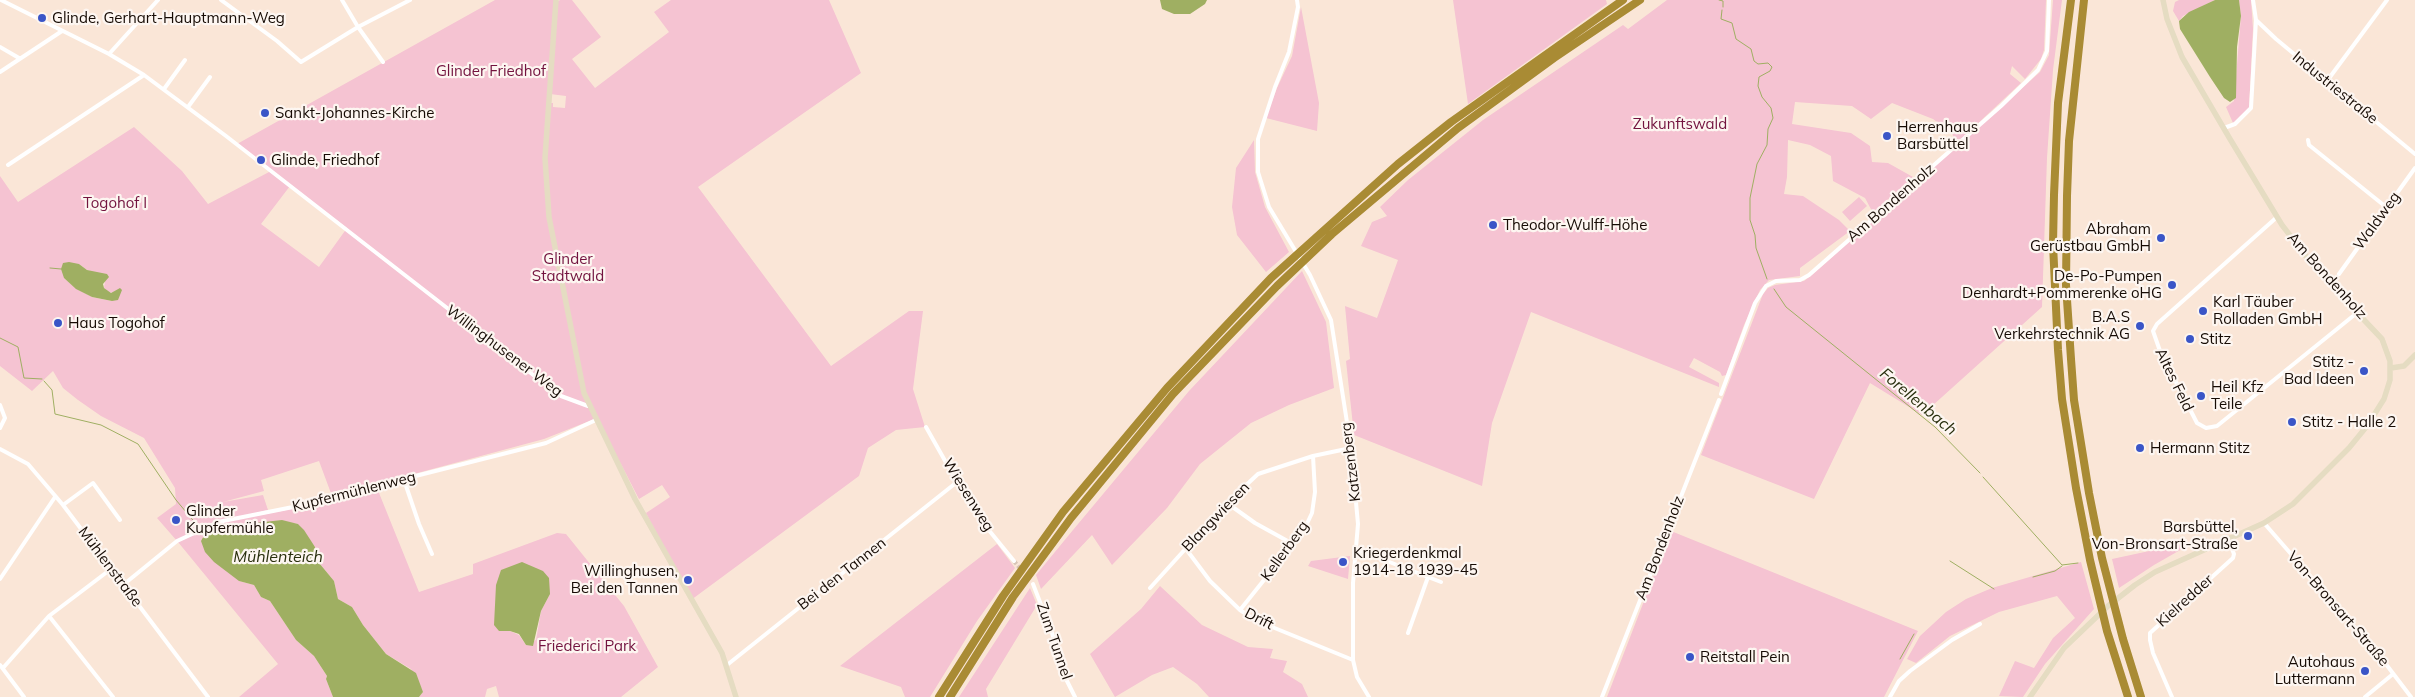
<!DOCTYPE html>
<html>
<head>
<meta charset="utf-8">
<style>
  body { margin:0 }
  canvas { display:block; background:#fae6d7 }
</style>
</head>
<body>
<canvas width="2415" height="697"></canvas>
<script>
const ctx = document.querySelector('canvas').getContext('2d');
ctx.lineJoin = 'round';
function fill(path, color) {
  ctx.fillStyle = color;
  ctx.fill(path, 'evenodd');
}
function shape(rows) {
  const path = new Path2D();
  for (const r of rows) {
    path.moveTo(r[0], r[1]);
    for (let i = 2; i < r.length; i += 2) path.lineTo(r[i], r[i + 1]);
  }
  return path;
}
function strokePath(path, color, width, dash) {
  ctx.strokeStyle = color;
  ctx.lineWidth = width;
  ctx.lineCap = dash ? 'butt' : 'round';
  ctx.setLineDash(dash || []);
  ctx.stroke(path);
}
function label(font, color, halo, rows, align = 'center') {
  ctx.font = font + ' Mulish,sans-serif';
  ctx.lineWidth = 4.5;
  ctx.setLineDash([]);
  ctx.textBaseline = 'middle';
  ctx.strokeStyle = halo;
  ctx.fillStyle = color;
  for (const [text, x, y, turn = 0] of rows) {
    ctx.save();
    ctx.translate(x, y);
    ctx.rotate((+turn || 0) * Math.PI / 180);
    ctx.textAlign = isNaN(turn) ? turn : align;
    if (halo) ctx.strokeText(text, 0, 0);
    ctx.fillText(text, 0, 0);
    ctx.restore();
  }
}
const green = shape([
  [495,0,555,0,557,2,560,0,572,0,601,37,572,59,595,88,669,32,654,12,671,0,829,0,861,73,698,187,831,366,909,311,923,311,913,389,925,427,896,430,868,448,859,476,691,600,646,513,670,497,662,485,639,499,597,418,544,439,332,496,319,461,261,480,264,491,223,502,263,495,268,510,218,522,177,541,157,518,176,504,175,488,144,438,101,416,78,400,63,388,53,371,32,391,0,366,0,176,18,202,134,127,182,171,208,204,271,171,237,144],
  [550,94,566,96,565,108,553,107,553,103,549,103],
  [274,173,347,228,319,267,261,224,290,186],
  [79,264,87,270,102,275,105,281,104,288,107,291,111,293,120,289,112,301,92,297,76,288,64,278],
  [1453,0,1606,0,1607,4,1468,104],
  [1667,0,2046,0,2044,50,2041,59,2025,79,2012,66,2010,74,2021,83,1956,144,1952,133,1933,119,1892,103,1871,119,1852,106,1795,102,1792,124,1851,133,1870,146,1872,162,1888,163,1913,177,1873,213,1865,198,1833,181,1831,156,1810,145,1788,140,1787,177,1784,194,1803,196,1839,220,1850,231,1800,268,1800,276,1769,280,1760,290,1744,325,1726,375,1722,376,1720,372,1694,358,1689,367,1719,383,1719,387,1531,312,1492,423,1482,486,1354,435,1346,361,1350,359,1345,306,1377,318,1398,260,1361,246,1372,222,1387,216,1380,207,1408,180,1483,120,1623,25,1628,29],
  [2053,0,2062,0,2053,70,2047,158,2042,307,1922,415,1870,383,1814,499,1701,455,1763,294,1768,288,1775,285,1804,281,1813,274,2040,72,2049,55],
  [2179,0,2215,0,2183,16,2179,21,2173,11,2175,2],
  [2239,0,2251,0,2253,29,2249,108,2233,123,2226,107,2234,101,2241,16],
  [1301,7,1319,103,1317,131,1266,118,1277,88,1292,56],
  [1254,140,1255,172,1265,207,1289,252,1266,272,1237,235,1232,207,1236,168],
  [1859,197,1867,206,1850,221,1842,212],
  [1302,271,1326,322,1334,388,1289,405,1251,423,1200,464,1167,508,1112,565,1092,535,1041,589,1036,575,1073,530,1189,391],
  [377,488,419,592,473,574,473,564,557,533,566,534,624,606,658,667,621,697,499,697,496,686,487,689,485,697,419,697,423,692,411,669,386,654,363,625,352,607,338,599,334,581,315,558,315,547,298,524,292,523,239,581,254,585,261,597,270,601,296,640,314,656,327,676,326,679,333,697,239,697,278,664,178,542,219,523,292,509],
  [550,594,541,611,536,640,526,645,519,635,510,631],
  [1671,531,1918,631,1884,697,1607,697],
  [2196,541,2154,565,2119,588,2112,559],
  [997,544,1015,568,977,621,930,697,905,697,901,687,840,666],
  [1350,556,1348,579,1308,566,1311,561],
  [2081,562,2094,609,2045,664,2023,697,1999,696,2015,661,2034,668,2053,638,2075,618,2057,596,1999,612,1950,636,1916,663,1907,659,1920,636,1946,612,1966,599,1992,588],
  [1160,586,1202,625,1248,647,1273,649,1270,658,1287,661,1283,672,1302,684,1308,697,1209,697,1197,684,1173,667,1152,675,1115,697,1090,654,1141,609],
  [1030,588,1037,605,986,689,988,697,959,697]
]);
const water = shape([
  [1160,0,1207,0,1205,4,1190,14,1174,14,1162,9],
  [2215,0,2239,0,2241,16,2237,47,2236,98,2230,102,2224,98,2210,77,2180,29,2179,21,2189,12],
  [69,262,79,264,87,270,107,274,109,277,103,284,104,288,111,293,120,288,122,290,118,300,112,301,92,297,76,289,64,278,61,269,63,263],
  [282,520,298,524,304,530,315,547,315,558,334,581,338,599,352,607,363,625,386,654,416,673,423,692,419,697,333,697,326,679,327,676,314,656,296,640,270,601,261,597,254,585,239,581,214,562,205,552,201,541,205,534,219,527],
  [522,562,543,571,549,578,550,594,541,611,533,646,526,645,519,634,510,631,499,631,494,625,496,585,501,570]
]);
const stream = shape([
  [1719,0,1723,1,1723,7],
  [1722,10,1721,19,1732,23,1736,39,1751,49,1754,61,1758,64,1768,63,1772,67,1770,71,1759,77,1758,86,1762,97,1771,108,1773,118,1768,129,1767,145,1757,164,1750,198,1750,220,1755,235,1756,248,1767,279],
  [50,268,61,269],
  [1774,289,1786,307,1935,427,1980,473],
  [0,338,18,347,24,378,42,379],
  [44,381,52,390,55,414,101,425,138,444,176,500,197,525],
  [1983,477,2062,565,2078,563],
  [1950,561,1994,589],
  [2033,577,2055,571,2062,566],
  [1900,659,1914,634]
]);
const streetTunnel = shape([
  [1014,561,1022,571]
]);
const street = shape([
  [1,0,109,54,144,75,226,136,550,388,561,396,588,406],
  [221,0,277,41,301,62,358,27,410,0],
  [342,0,358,27,383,62],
  [1297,0,1298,7,1289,52,1275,87,1258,139,1258,172,1269,207,1310,275,1331,320,1351,448,1358,524,1353,583,1353,660,1357,677,1369,697],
  [2256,20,2276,39,2415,154],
  [0,47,19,58],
  [109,54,158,0],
  [0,72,62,31],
  [2327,81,2387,0],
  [164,89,185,60],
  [188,107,210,77],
  [2224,128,2235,124,2251,108,2256,20,2253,0],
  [2308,140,2309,145,2386,207],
  [8,165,144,75],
  [2277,217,2157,324,2153,331,2160,351,2197,423,2206,428,2217,426,2358,312],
  [2339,274,2415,168],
  [1721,394,1755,303,1766,286,1776,281,1800,280,1809,275,2001,106,2038,70,2047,51,2049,0],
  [0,405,5,418,0,428],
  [926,427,957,482,983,523,1014,561],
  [0,449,28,464,63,505,208,697],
  [404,480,419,524,432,554],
  [1227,503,1255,523,1293,544],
  [63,505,93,483,120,520],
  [2264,523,2379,655,2411,697],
  [1186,549,1210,581,1240,610,1255,620,1353,660],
  [1356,549,1428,577,1408,633],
  [1428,577,1441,582],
  [0,579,55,497],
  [1033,584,1052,633,1065,677,1075,697],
  [123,585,177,541,218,522,293,507,546,443,596,420],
  [1150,588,1227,503,1258,474,1313,456,1351,448],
  [1240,610,1304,530,1312,513,1315,492,1313,456],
  [49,616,113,697],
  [0,665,24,697],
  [727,665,957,482],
  [3,668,49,616,111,569],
  [1602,697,1719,400],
  [1890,697,1899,681,1910,671,1952,640,1980,624],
  [2172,697,2153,653,2150,640,2150,633,2233,558,2234,554,2228,539],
  [2365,697,2393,674]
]);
const secondary = shape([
  [556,0,545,158,549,217,584,393,635,499,722,653,736,697],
  [2391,368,2404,366,2415,355],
  [2030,697,2064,648,2108,606,2135,585,2155,572,2264,523,2293,504,2349,448,2367,426,2384,399,2390,380,2390,361,2382,339,2316,269,2282,225,2230,139,2182,57,2167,19,2163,0]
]);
const highway = shape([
  [2071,0,2058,103,2054,195,2053,244,2058,350,2062,399,2076,488,2090,560,2107,631,2128,697],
  [2084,0,2069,141,2067,196,2066,285,2071,359,2074,400,2089,493,2102,558,2123,639,2141,697],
  [939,697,1003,596,1063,512,1167,388,1271,278,1398,164,1451,122,1623,0],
  [950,697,1013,597,1071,518,1173,394,1277,286,1332,234,1458,128,1554,58,1640,0]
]);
const markers = [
  [42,18,5,"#3a55c7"],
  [265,113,5,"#3a55c7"],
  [1887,136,5,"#3a55c7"],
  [261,160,5,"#3a55c7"],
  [1493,225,5,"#3a55c7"],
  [2161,238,5,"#3a55c7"],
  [2172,285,5,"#3a55c7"],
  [2203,311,5,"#3a55c7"],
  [58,323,5,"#3a55c7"],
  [2140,326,5,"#3a55c7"],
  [2190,339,5,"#3a55c7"],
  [2364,371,5,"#3a55c7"],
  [2201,396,5,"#3a55c7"],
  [2292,422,5,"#3a55c7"],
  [2140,448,5,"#3a55c7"],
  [176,520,5,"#3a55c7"],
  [2248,536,5,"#3a55c7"],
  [1343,562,5,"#3a55c7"],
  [688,580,5,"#3a55c7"],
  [1690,657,5,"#3a55c7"],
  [2365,671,5,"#3a55c7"]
];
const poiNames = [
  ["Glinde, Gerhart-Hauptmann-Weg",52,18],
  ["Sankt-Johannes-Kirche",275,113],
  ["Herrenhaus",1897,127],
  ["Barsbüttel",1897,144],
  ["Glinde, Friedhof",271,160],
  ["Theodor-Wulff-Höhe",1503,225],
  ["Abraham",2151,229,"right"],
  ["Gerüstbau GmbH",2151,246,"right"],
  ["De-Po-Pumpen",2162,276,"right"],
  ["Denhardt+Pommerenke oHG",2162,293,"right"],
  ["Karl Täuber",2213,302],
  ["Rolladen GmbH",2213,319],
  ["B.A.S",2130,317,"right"],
  ["Verkehrstechnik AG",2130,334,"right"],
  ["Haus Togohof",68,323],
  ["Stitz",2200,339],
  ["Stitz -",2354,362,"right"],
  ["Bad Ideen",2354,379,"right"],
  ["Heil Kfz",2211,387],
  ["Teile",2211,404],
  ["Stitz - Halle 2",2302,422],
  ["Hermann Stitz",2150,448],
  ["Glinder",186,511],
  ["Kupfermühle",186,528],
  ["Barsbüttel,",2238,527,"right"],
  ["Von-Bronsart-Straße",2238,544,"right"],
  ["Kriegerdenkmal",1353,553],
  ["1914-18 1939-45",1353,570],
  ["Willinghusen,",678,571,"right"],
  ["Bei den Tannen",678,588,"right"],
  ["Reitstall Pein",1700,657],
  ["Autohaus",2355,662,"right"],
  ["Luttermann",2355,679,"right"]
];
const parkNames = [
  ["Glinder Friedhof",491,71],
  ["Zukunftswald",1680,124],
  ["Togohof I",115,203],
  ["Glinder",568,259],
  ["Stadtwald",568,276],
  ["Friederici Park",587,646]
];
const streetNames = [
  ["Industriestraße",2335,88,39],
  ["Am Bondenholz",1891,203,-41],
  ["Waldweg",2377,221,-54],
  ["Am Bondenholz",2327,276,48],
  ["Willinghusener Weg",504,351,37],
  ["Altes Feld",2174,380,64],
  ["Katzenberg",1351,462,-97],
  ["Kupfermühlenweg",354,492,-14],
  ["Wiesenweg",968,495,58],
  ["Blangwiesen",1216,517,-46],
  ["Am Bondenholz",1660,548,-69],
  ["Kellerberg",1285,551,-54],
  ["Mühlenstraße",110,567,53],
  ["Bei den Tannen",842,574,-38],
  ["Kielredder",2185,601,-42],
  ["Von-Bronsart-Straße",2338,609,49],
  ["Drift",1259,619,27],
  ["Zum Tunnel",1054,641,71]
];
const waterNames = [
  ["Forellenbach",1918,402,40],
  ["Mühlenteich",278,557]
];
fill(green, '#f5c3d2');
fill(water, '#9faf62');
strokePath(stream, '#9faf62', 1);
strokePath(streetTunnel, '#d8c5b7', 4, [4, 2]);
strokePath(street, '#fff', 4);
strokePath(secondary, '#e5dcc2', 5.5);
strokePath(highway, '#a98b34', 8);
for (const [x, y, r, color] of markers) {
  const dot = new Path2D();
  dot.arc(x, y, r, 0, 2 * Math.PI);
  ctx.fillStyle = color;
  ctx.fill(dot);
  strokePath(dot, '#fdf6f1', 2);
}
label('15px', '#160b04', '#fdf6f1', poiNames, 'left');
label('15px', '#73133f', '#fdf6f1', parkNames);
label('15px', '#160b04', '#fdf6f1', streetNames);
label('italic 16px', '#292f0e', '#fdf6f1', waterNames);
</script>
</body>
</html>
